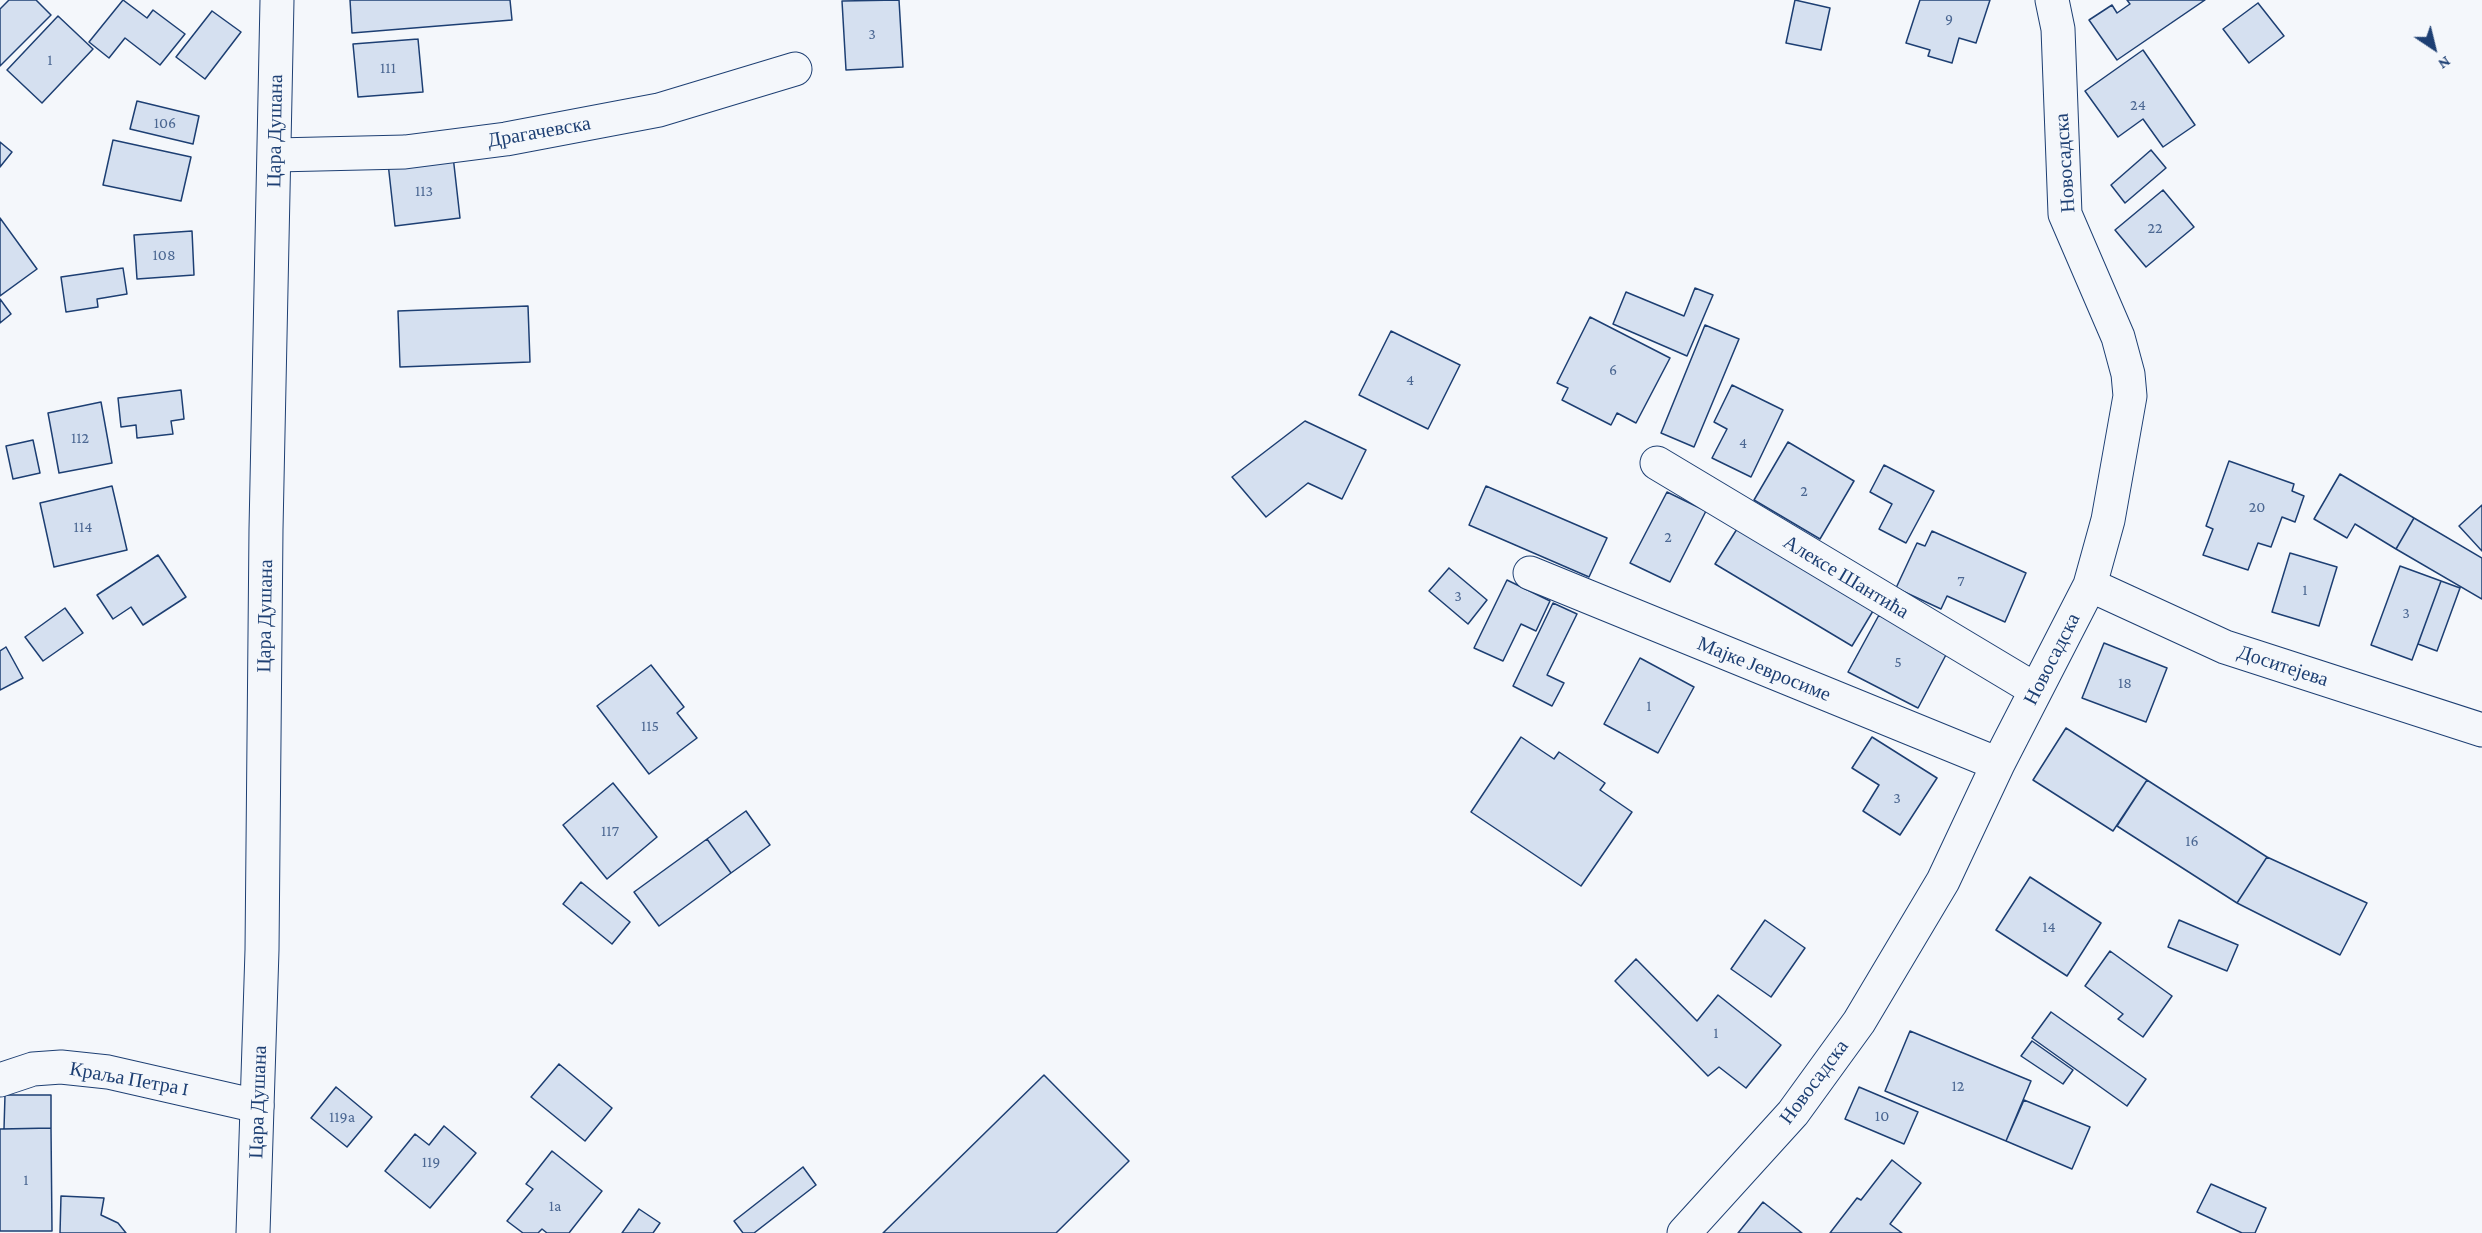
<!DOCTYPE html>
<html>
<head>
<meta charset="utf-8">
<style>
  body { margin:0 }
  #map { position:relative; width:2482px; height:1233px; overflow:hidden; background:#f4f7fb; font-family:"Crimson Pro",serif }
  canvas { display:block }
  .north { position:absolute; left:2404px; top:18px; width:60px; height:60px; -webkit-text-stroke:4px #f4f7fb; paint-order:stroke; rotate:145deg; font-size:16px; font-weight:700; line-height:24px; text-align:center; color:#1d3f73 }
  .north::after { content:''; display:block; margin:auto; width:21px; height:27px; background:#1d3f73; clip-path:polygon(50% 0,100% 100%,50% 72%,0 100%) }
</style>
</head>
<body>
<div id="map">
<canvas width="2482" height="1233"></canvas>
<div class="north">N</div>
</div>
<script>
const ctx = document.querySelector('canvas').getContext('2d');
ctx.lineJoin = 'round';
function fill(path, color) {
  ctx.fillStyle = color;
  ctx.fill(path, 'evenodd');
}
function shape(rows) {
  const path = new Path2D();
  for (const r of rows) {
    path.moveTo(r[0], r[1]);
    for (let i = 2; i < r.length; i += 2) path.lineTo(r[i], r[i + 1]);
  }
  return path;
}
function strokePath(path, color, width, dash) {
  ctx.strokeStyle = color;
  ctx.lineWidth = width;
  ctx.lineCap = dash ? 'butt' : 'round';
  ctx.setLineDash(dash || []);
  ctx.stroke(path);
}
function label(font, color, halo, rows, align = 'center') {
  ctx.font = font + ' "Crimson Pro",serif';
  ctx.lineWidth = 4.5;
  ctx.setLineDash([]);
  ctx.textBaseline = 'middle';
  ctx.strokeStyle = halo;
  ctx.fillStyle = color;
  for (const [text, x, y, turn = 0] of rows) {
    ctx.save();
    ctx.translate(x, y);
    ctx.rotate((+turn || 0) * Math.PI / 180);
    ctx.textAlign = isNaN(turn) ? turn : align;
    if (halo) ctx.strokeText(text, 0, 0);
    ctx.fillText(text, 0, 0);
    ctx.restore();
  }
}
const building = shape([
  [9,0,36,0,51,15,0,66,0,9,9,0],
  [123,0,147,18,153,10,185,34,160,65,125,38,109,58,89,42,123,0],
  [350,0,510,0,512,20,352,33,350,0],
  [899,0,903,67,846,70,842,1,899,0],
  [1795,0,1830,8,1821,50,1786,43,1795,0],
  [1920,0,1990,0,1976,43,1959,38,1952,63,1928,56,1930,50,1906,43,1920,0],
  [2127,0,2205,0,2117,60,2089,20,2112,5,2117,13,2130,4,2127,0],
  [2258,3,2284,36,2249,63,2223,29,2258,3],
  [212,11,241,32,205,79,176,57,212,11],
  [58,16,93,49,42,103,7,70,58,16],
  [418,39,423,92,358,97,353,44,418,39],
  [2143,50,2195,125,2163,147,2143,119,2118,137,2085,91,2143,50],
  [137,101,199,116,193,144,130,129,137,101],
  [113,140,191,157,181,201,103,185,113,140],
  [0,142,12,152,0,167,0,142],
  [2151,150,2166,168,2125,203,2111,185,2151,150],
  [453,156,460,218,395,226,388,163,453,156],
  [2163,190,2194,227,2146,267,2115,230,2163,190],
  [0,218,37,269,0,296,0,218],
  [192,231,194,275,137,279,134,235,192,231],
  [123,268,127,294,97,299,98,307,66,312,61,277,123,268],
  [1695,288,1713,295,1687,356,1613,324,1626,292,1684,316,1695,288],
  [0,299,11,314,0,323,0,299],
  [528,306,530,362,400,367,398,311,528,306],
  [1590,317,1670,358,1636,423,1617,413,1611,425,1562,400,1568,388,1557,383,1590,317],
  [1705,325,1739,339,1694,447,1661,433,1705,325],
  [1391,331,1460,365,1428,429,1359,395,1391,331],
  [1732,385,1783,410,1751,477,1712,458,1727,429,1714,422,1732,385],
  [181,390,184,419,171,421,173,434,137,438,136,425,121,427,118,398,181,390],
  [101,402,112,463,59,473,48,413,101,402],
  [1305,421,1366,450,1342,499,1308,483,1266,517,1232,477,1305,421],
  [33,440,40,473,13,479,6,446,33,440],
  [1788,442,1854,481,1820,539,1754,500,1788,442],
  [2229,461,2294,484,2292,491,2304,496,2295,522,2282,517,2271,547,2258,543,2248,570,2203,555,2213,529,2206,526,2229,461],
  [1884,465,1934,491,1906,543,1879,529,1892,504,1870,492,1884,465],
  [2340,474,2414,518,2396,549,2355,524,2347,538,2314,519,2340,474],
  [112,486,127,550,54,567,40,503,112,486],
  [1486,486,1607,538,1589,577,1469,525,1486,486],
  [1667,492,1706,511,1670,582,1630,563,1667,492],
  [2482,505,2482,551,2459,526,2482,505],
  [2414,518,2482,558,2482,599,2396,549,2414,518],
  [1737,529,1873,611,1852,646,1715,564,1737,529],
  [1932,531,2026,573,2005,622,1947,596,1941,609,1896,588,1917,543,1925,546,1932,531],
  [2290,553,2337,567,2319,626,2272,612,2290,553],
  [158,555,186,597,143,625,131,607,113,619,97,595,158,555],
  [2400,566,2441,581,2412,660,2371,645,2400,566],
  [1449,568,1487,600,1468,624,1429,591,1449,568],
  [1507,580,1550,601,1536,631,1521,624,1503,661,1474,648,1507,580],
  [2441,581,2460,588,2437,651,2418,644,2441,581],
  [1553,603,1577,614,1547,675,1564,683,1552,706,1513,686,1553,603],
  [65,608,83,633,43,661,25,637,65,608],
  [1879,615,1948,651,1918,708,1848,672,1879,615],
  [2104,643,2167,668,2146,722,2082,698,2104,643],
  [6,647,23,678,0,690,0,651,6,647],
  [1640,658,1694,687,1658,753,1604,724,1640,658],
  [651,665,684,707,677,713,697,738,649,774,597,706,651,665],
  [2066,728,2147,780,2113,831,2033,780,2066,728],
  [1521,737,1554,759,1559,752,1605,783,1600,790,1632,812,1581,886,1471,812,1521,737],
  [1872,737,1937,778,1900,835,1863,811,1879,785,1852,768,1872,737],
  [2147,780,2267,857,2237,903,2117,826,2147,780],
  [613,783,657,837,607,879,563,825,613,783],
  [746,811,770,845,731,873,707,839,746,811],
  [707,839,731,873,659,926,634,892,707,839],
  [2267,857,2367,903,2340,955,2237,903,2267,857],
  [2030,877,2101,923,2067,976,1996,930,2030,877],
  [581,882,630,922,612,944,563,904,581,882],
  [1765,920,1805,948,1771,997,1731,969,1765,920],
  [2179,920,2238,945,2227,971,2168,947,2179,920],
  [2110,951,2172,996,2143,1037,2118,1019,2123,1014,2085,986,2110,951],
  [1636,959,1697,1021,1718,995,1781,1045,1746,1088,1719,1067,1708,1076,1615,981,1636,959],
  [2051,1012,2146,1079,2127,1106,2032,1038,2051,1012],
  [1910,1031,2031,1081,2006,1141,1885,1091,1910,1031],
  [2032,1041,2073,1070,2063,1084,2021,1056,2032,1041],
  [559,1064,612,1108,585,1141,531,1097,559,1064],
  [1044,1075,1129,1161,1056,1233,883,1233,1044,1075],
  [336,1087,372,1117,347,1147,311,1118,336,1087],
  [1859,1087,1918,1112,1904,1144,1845,1119,1859,1087],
  [5,1095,51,1095,51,1128,4,1129,5,1095],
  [2024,1100,2090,1127,2072,1169,2006,1141,2024,1100],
  [444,1126,476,1153,430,1208,385,1171,415,1134,429,1145,444,1126],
  [51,1128,52,1231,0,1231,0,1129,51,1128],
  [552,1151,602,1191,569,1233,547,1233,542,1229,538,1233,523,1233,507,1221,533,1189,526,1184,552,1151],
  [1892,1160,1921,1183,1890,1224,1902,1233,1830,1233,1857,1198,1861,1200,1892,1160],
  [803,1167,816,1185,754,1233,743,1233,734,1221,803,1167],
  [2211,1184,2266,1208,2255,1233,2242,1233,2197,1212,2211,1184],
  [61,1196,104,1198,101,1215,118,1223,126,1233,60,1233,61,1196],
  [1763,1202,1802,1233,1738,1233,1763,1202],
  [639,1209,660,1223,653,1233,622,1233,639,1209]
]);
const street = shape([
  [276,155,405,152,506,139,659,110,795,69],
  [1657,463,2036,690],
  [1530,573,1998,764],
  [2090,585,2225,647,2482,730],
  [0,1080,33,1069,61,1067,108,1072,257,1106],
  [1684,1233,1793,1113,1859,1022,1943,881,1998,764,2090,585,2108,520,2130,396,2128,374,2118,337,2065,214,2058,29,2052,0]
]);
const secondary = shape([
  [253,1233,262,950,266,529,277,0]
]);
const numberNames = [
  ["9",1949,19],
  ["3",872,34],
  ["1",50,60],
  ["111",388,68],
  ["24",2138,105],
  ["106",165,123],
  ["113",424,191],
  ["22",2155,228],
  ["108",164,255],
  ["6",1613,370],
  ["4",1410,380],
  ["112",80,438],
  ["4",1743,443],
  ["2",1804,491],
  ["20",2257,507],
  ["114",83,527],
  ["2",1668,537],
  ["7",1961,581],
  ["1",2305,590],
  ["3",1458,596],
  ["3",2406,613],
  ["5",1898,662],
  ["18",2125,683],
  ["1",1649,706],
  ["115",650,726],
  ["3",1897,798],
  ["117",610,831],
  ["16",2192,841],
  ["14",2049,927],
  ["1",1716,1033],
  ["12",1958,1086],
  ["10",1882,1116],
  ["119a",342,1117],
  ["119",431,1162],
  ["1",26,1180],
  ["1a",555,1206]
];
const streetNames = [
  ["Цара Душана",275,131,-89],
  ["Драгачевска",539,132,-10],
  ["Новосадска",2065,163,-94],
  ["Алексе Шантића",1846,577,31],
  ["Цара Душана",265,616,-89],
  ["Новосадска",2052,659,-63],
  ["Доситејева",2283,666,18],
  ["Мајке Јевросиме",1764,669,22],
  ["Краља Петра I",129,1079,10],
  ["Новосадска",1814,1082,-53],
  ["Цара Душана",258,1102,-88]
];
fill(building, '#d5e0f0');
strokePath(building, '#1d3f73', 1.5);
strokePath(street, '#1d3f73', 35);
strokePath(secondary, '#1d3f73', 35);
strokePath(street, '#f4f7fb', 33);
strokePath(secondary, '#f4f7fb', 33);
label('16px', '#4b6792', null, numberNames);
label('20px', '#1d3f73', '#f4f7fb', streetNames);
</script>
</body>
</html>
